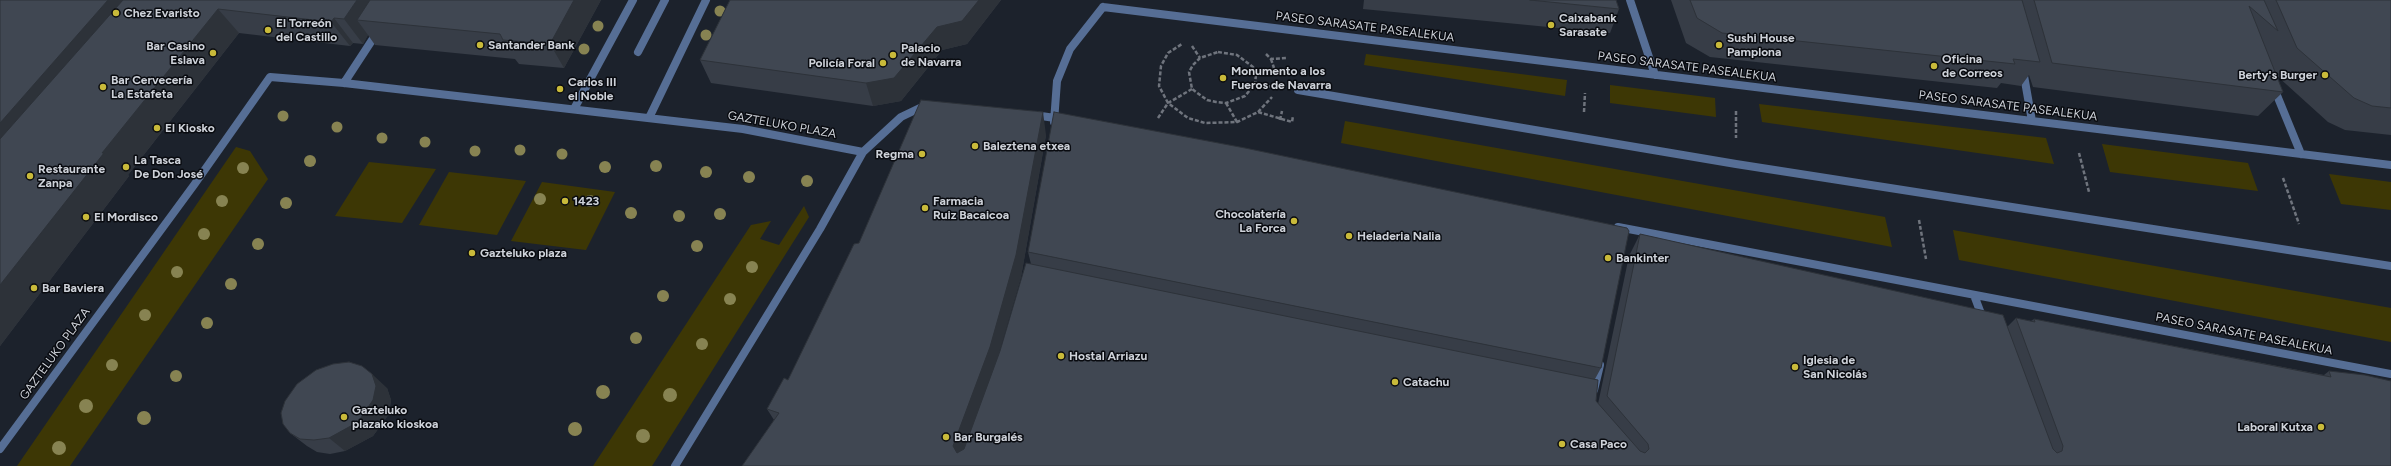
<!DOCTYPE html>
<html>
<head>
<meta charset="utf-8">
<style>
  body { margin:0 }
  canvas { display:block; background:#1c222c }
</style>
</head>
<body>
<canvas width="2391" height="466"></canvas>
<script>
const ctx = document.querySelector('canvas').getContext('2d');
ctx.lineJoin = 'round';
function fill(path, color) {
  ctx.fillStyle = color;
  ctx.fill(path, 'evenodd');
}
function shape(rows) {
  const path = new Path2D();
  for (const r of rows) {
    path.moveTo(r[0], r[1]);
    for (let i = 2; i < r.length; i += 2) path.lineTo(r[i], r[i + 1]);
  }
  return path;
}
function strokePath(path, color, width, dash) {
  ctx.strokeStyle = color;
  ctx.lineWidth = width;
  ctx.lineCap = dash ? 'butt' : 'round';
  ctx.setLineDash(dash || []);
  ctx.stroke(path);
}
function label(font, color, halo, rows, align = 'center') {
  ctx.font = font + ' Figtree,sans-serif';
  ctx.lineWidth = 3;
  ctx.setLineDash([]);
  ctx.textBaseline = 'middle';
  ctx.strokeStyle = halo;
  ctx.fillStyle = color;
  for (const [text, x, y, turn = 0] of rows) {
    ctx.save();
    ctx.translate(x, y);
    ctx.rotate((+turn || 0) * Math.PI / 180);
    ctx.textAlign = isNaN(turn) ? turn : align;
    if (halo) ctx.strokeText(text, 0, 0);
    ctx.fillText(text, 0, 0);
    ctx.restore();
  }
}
const green = shape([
  [1366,54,1567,80,1565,96,1364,65],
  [1610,85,1715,98,1716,117,1610,103],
  [1759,104,2046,138,2054,164,1762,122],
  [1345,121,1885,217,1892,247,1341,143],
  [2102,144,2248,163,2258,191,2110,172],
  [236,147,250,151,268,179,70,466,17,466],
  [369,162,436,169,402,223,335,216],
  [449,172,526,181,497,235,419,225],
  [2329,174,2391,182,2391,210,2341,204],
  [542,182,615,192,586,250,511,241],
  [804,206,809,217,652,466,593,466,751,225,771,221,760,239,779,245],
  [1953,230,2391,308,2391,342,1959,260]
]);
const path = shape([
  [1192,46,1200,58],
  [1218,52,1237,55,1253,67,1256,75,1255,84,1245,96,1226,103,1216,102,1207,100,1192,89,1189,72,1193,65,1200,58,1218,52],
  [1266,54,1271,59,1286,58],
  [1271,59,1276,74],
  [1255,84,1272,87],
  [1192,89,1168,103,1188,118,1205,123,1237,122,1258,112,1292,122,1293,116],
  [1226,103,1237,122],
  [1736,111,1736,138],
  [1258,112,1272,97],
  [1584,112,1585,93],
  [1158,118,1168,103,1159,86,1161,66,1168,53,1182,44],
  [1280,120,1282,111],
  [2079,153,2089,192],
  [2283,178,2299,224],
  [1919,220,1926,259]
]);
const lane = shape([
  [638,52,665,0]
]);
const street = shape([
  [1630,0,1655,75],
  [1103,7,2391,165],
  [2023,70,2032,121],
  [344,83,378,31],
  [2274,88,2301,154],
  [1298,90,1736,164,2391,266],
  [574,109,633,0],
  [1034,115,1062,119],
  [649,118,706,0],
  [1054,122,1057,81,1070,49,1103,7],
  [1618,227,2391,374],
  [1974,295,1983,319],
  [1594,390,1600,365],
  [0,449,194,185,270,77,344,83,743,129,863,152],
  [675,466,820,229,863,152,901,117,926,105]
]);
const trees = [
  [720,11,5.5],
  [598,26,5.5],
  [706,35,5.5],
  [584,49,5.5],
  [283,116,5.5],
  [337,127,5.5],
  [382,138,5.5],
  [425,142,5.5],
  [520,150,5.5],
  [475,151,5.5],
  [562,154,5.5],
  [310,161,6],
  [656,166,6],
  [605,167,6],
  [243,168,6],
  [706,172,6],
  [749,177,6],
  [807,181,6],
  [540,199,6],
  [222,201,6],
  [590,201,6],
  [286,203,6],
  [631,213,6],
  [720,214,6],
  [679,216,6],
  [204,234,6],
  [258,244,6],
  [697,246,6],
  [752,267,6],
  [177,272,6],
  [231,284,6],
  [663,296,6],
  [730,299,6],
  [145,315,6],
  [207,323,6],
  [636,338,6],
  [702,344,6],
  [112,365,6],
  [176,376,6],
  [603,392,7],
  [670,395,7],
  [86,406,7],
  [144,418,7],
  [575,429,7],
  [643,436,7],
  [59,448,7]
];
const wall = shape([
  [0,0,601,0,564,68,519,64,515,59,375,45,368,35,363,44,353,43,350,46,239,33,128,175,129,176,0,346],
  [730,0,1001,0,967,44,942,50,901,101,873,106,711,83,700,60],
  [1364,0,1616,0,1619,9,1610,33,1363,9],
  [1671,0,2391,0,2391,135,2345,130,2328,122,2276,75,2283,92,2258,116,2033,87,2029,75,2021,86,2001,83,1997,88,1710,57,1686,43],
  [1046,135,1021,277,997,359,1031,264,1028,252,1601,368,1595,379,1596,401,1598,404,1629,256,1640,234,2007,327,2016,318,2031,321,2034,319,2324,375,2329,371,2391,466,742,466,774,420,767,409,788,380,859,243],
  [387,388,391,400,389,414,373,436,345,451,330,454,317,452,307,446,290,433]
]);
const shadedWall = shape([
  [108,0,153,0,0,179,0,123],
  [357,0,390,0,357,20,368,35,363,44,344,19],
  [574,0,601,0,564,68,550,44],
  [979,0,1001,0,967,44,942,50,901,101,873,106,866,83,937,27],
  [218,9,239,33,128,175,129,176,0,346,0,285,102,153],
  [334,18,353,43,350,46,331,22],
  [1043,112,1046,135,1021,277,995,367,960,464,953,446],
  [372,374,387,388,391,400,389,414,373,436,345,451,329,438]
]);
const building = shape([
  [0,0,108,0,0,123,0,0],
  [123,0,357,0,344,19,334,18,331,22,218,9,102,153,104,153,0,285,0,139,123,0],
  [370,0,574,0,550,44,503,40,500,34,357,20,370,0],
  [730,0,979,0,962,21,937,27,894,78,866,83,700,60,730,0],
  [1530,0,1616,0,1619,9,1530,0],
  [1690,0,2022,0,2040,62,2013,59,2015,64,1722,33,1697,18,1690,0],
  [2034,0,2264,0,2278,31,2249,6,2283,92,2052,63,2034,0],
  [2276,0,2391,0,2391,108,2372,106,2354,98,2297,48,2276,0],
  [921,100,1043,112,1016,255,990,347,953,446,957,453,964,449,1000,351,1026,263,1598,380,1596,401,1640,451,1645,453,1649,449,1648,444,1607,396,1640,234,2003,315,2053,449,2057,453,2062,451,2063,446,2016,318,2035,322,2034,319,2331,377,2329,371,2365,375,2391,381,2391,466,742,466,779,413,767,409,784,378,788,380,854,244,859,243,921,100],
  [1054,112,1245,148,1627,228,1629,231,1601,368,1028,252,1054,112],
  [349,362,362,366,372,374,376,386,373,400,358,422,329,438,314,440,300,439,290,433,283,424,281,413,285,401,297,384,316,370,333,364,349,362]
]);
const markers = [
  [116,13,4,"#c9ba3a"],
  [1551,25,4,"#c9ba3a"],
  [268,30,4,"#c9ba3a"],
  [480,45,4,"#c9ba3a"],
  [1719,45,4,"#c9ba3a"],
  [213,53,4,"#c9ba3a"],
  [893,55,4,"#c9ba3a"],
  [883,63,4,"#c9ba3a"],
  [1934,66,4,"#c9ba3a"],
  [2325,75,4,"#c9ba3a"],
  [1223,78,4,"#c9ba3a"],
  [103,87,4,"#c9ba3a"],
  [560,89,4,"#c9ba3a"],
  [157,128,4,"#c9ba3a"],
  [975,146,4,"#c9ba3a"],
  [922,154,4,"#c9ba3a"],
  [126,167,4,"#c9ba3a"],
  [30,176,4,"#c9ba3a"],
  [565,201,4,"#c9ba3a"],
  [925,208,4,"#c9ba3a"],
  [86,217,4,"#c9ba3a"],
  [1294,221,4,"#c9ba3a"],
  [1349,236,4,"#c9ba3a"],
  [472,253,4,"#c9ba3a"],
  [1608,258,4,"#c9ba3a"],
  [34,288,4,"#c9ba3a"],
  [1061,356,4,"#c9ba3a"],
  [1795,367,4,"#c9ba3a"],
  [1395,382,4,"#c9ba3a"],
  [344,417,4,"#c9ba3a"],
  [2321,427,4,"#c9ba3a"],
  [946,437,4,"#c9ba3a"],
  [1562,444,4,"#c9ba3a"]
];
const poiNames = [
  ["Chez Evaristo",124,13],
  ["Caixabank",1559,18],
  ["Sarasate",1559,32],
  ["El Torreón",276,23],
  ["del Castillo",276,37],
  ["Sushi House",1727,38],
  ["Pamplona",1727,52],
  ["Santander Bank",488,45],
  ["Bar Casino",205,46,"right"],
  ["Eslava",205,60,"right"],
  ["Palacio",901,48],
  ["de Navarra",901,62],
  ["Oficina",1942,59],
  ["de Correos",1942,73],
  ["Policía Foral",875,63,"right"],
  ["Monumento a los",1231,71],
  ["Fueros de Navarra",1231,85],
  ["Berty's Burger",2317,75,"right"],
  ["Bar Cervecería",111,80],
  ["La Estafeta",111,94],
  ["Carlos III",568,82],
  ["el Noble",568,96],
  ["El Kiosko",165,128],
  ["Baleztena etxea",983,146],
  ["Regma",914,154,"right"],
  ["La Tasca",134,160],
  ["De Don José",134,174],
  ["Restaurante",38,169],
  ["Zanpa",38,183],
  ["1423",573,201],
  ["Farmacia",933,201],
  ["Ruiz Bacaicoa",933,215],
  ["Chocolatería",1286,214,"right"],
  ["La Forca",1286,228,"right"],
  ["El Mordisco",94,217],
  ["Heladeria Nalia",1357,236],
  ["Gazteluko plaza",480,253],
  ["Bankinter",1616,258],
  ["Bar Baviera",42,288],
  ["Hostal Arriazu",1069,356],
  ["Iglesia de",1803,360],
  ["San Nicolás",1803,374],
  ["Catachu",1403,382],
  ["Gazteluko",352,410],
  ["plazako kioskoa",352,424],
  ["Laboral Kutxa",2313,427,"right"],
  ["Bar Burgalés",954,437],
  ["Casa Paco",1570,444]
];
const streetNames = [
  ["PASEO SARASATE PASEALEKUA",1365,27,7],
  ["PASEO SARASATE PASEALEKUA",1687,67,7],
  ["PASEO SARASATE PASEALEKUA",2008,106,7],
  ["GAZTELUKO PLAZA",782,125,10],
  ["PASEO SARASATE PASEALEKUA",2244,334,11],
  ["GAZTELUKO PLAZA",55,354,-54]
];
fill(green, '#3d3705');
strokePath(path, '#6f747d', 2.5, [4, 2]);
strokePath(lane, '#566e95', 8);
strokePath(street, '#566e95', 8);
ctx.fillStyle = '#878352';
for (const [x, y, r] of trees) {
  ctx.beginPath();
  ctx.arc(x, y, r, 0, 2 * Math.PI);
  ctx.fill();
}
fill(wall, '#373d47');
fill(shadedWall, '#2d3239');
fill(building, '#404752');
strokePath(building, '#2d3239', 1);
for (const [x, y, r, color] of markers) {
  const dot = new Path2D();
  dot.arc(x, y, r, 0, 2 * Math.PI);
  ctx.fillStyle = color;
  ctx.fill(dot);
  strokePath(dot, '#090b10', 1.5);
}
label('bold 12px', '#ced2d9', '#090b10', poiNames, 'left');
label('12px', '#ced2d9', '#090b10', streetNames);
</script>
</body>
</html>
